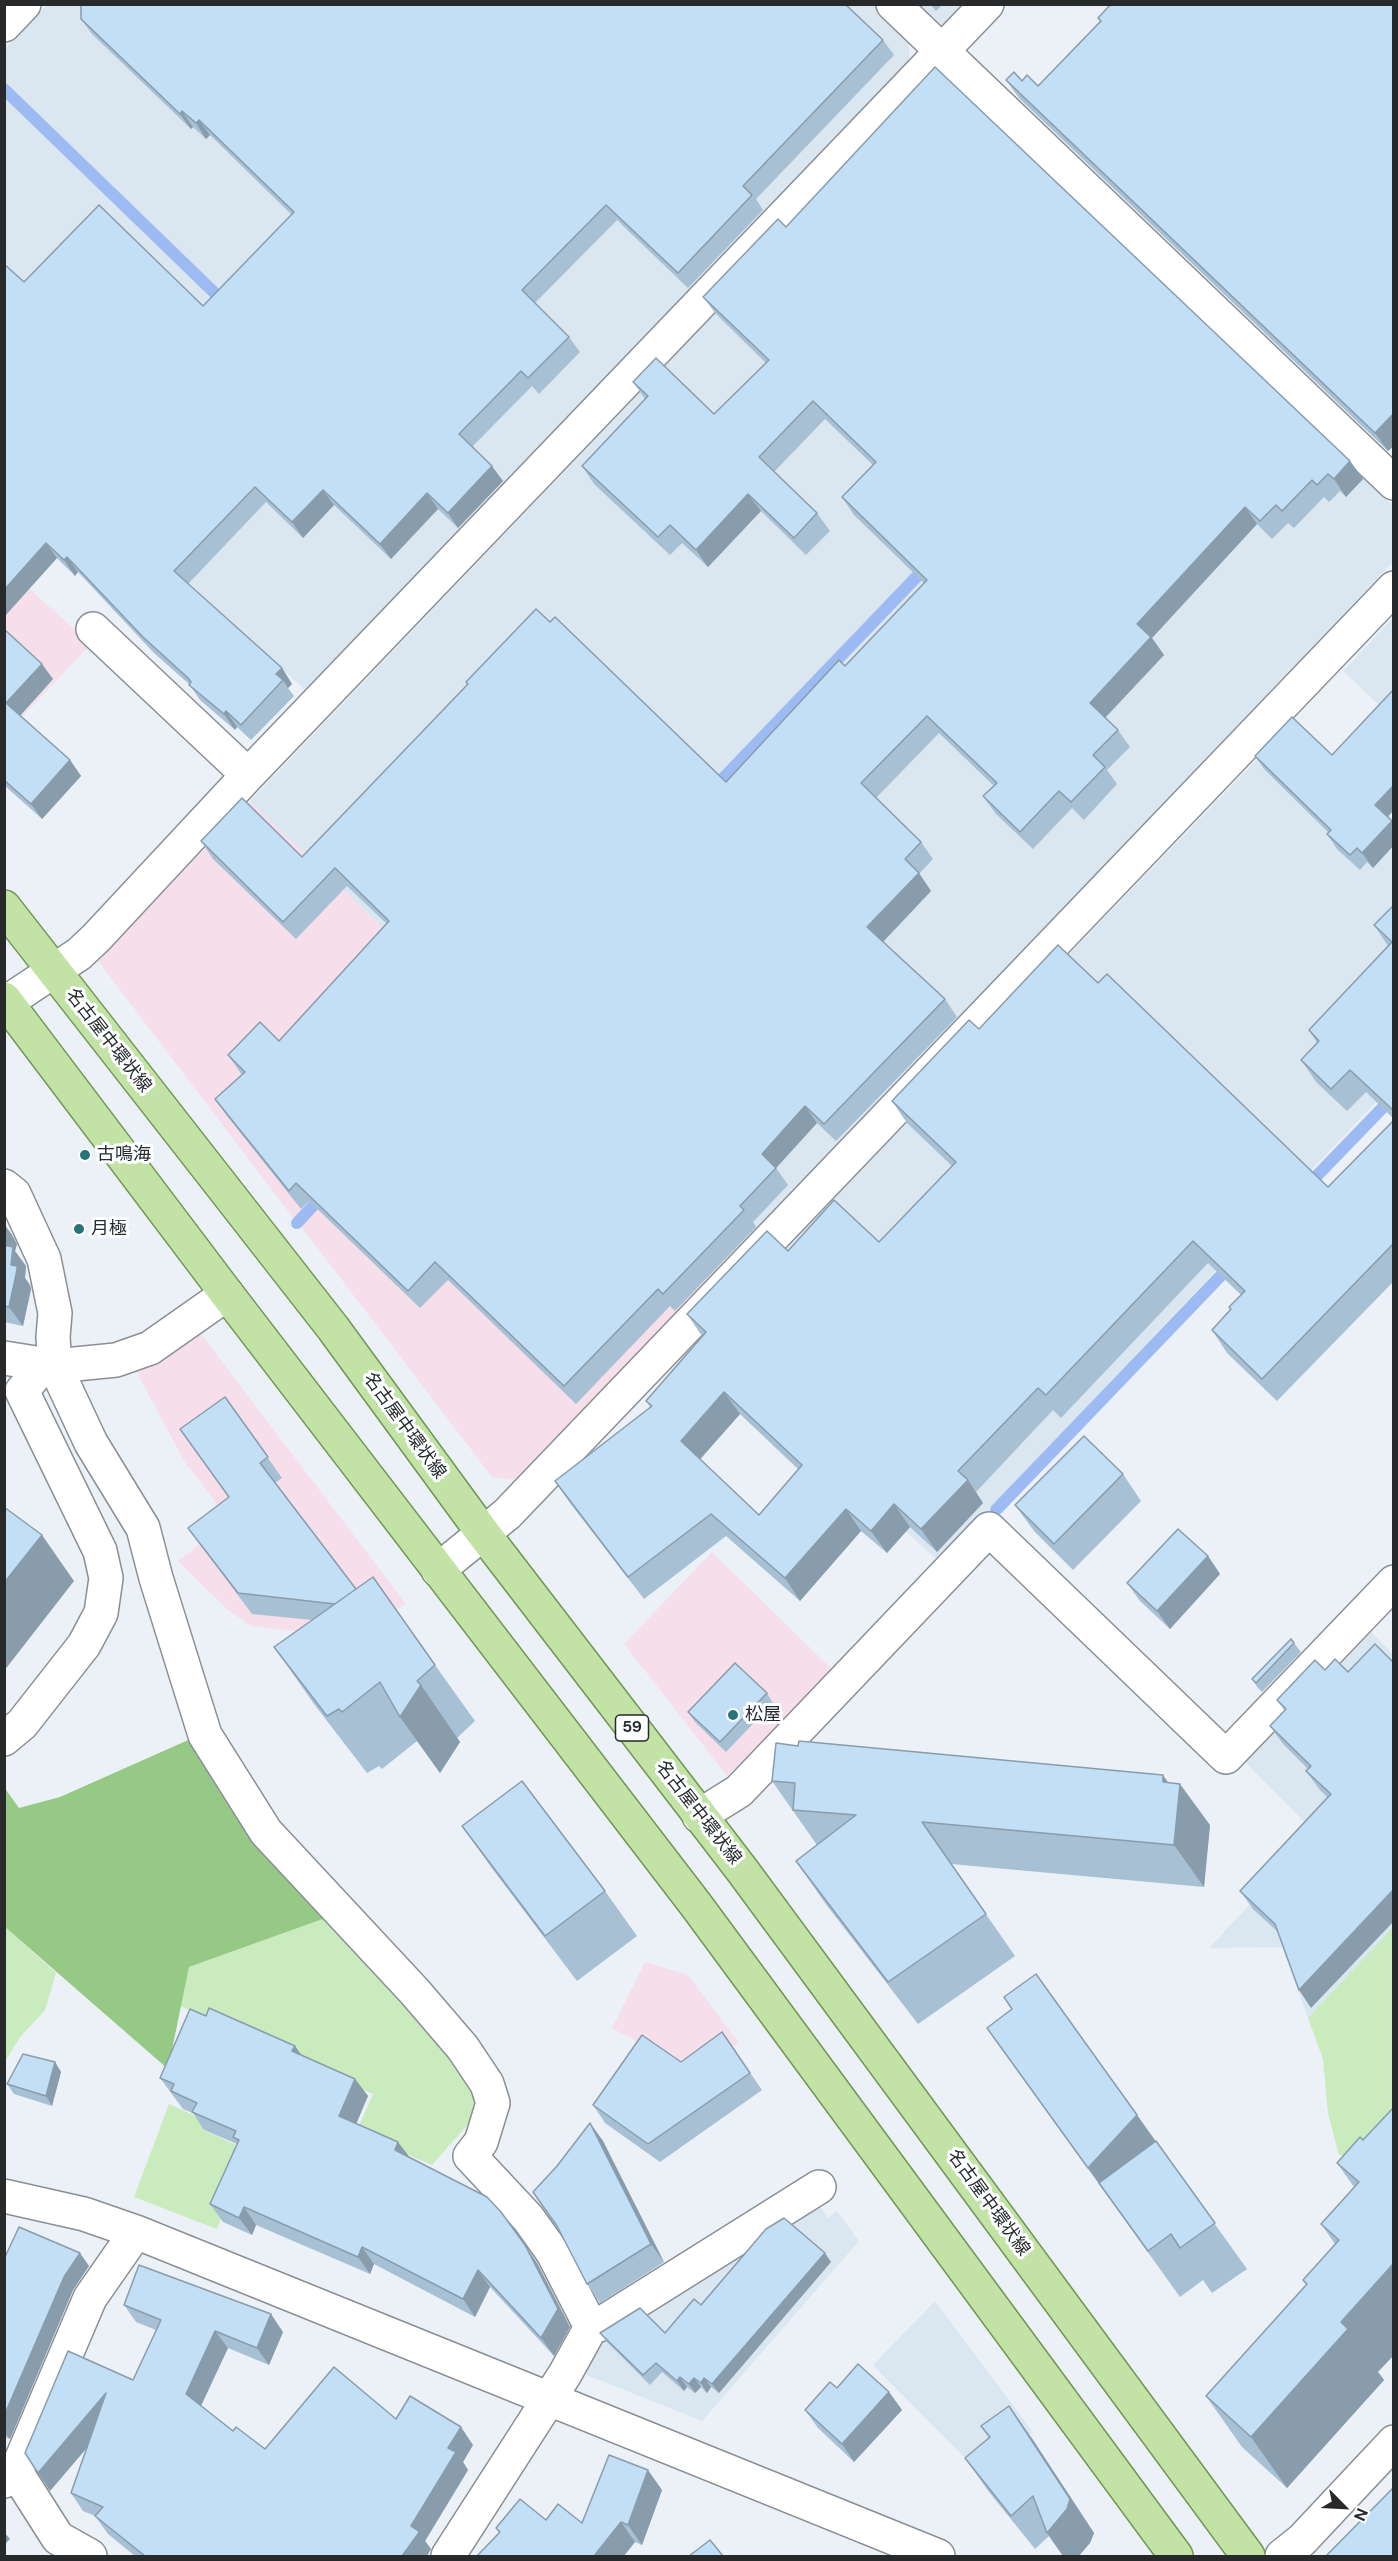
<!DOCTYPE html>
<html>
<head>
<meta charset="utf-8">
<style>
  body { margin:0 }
  #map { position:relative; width:1398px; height:2561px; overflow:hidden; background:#ebf1f6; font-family:"DM Sans",sans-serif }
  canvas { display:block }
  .frame { position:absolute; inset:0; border:6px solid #27292b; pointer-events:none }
  .north { position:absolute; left:1314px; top:2477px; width:60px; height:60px; -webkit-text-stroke:4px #fcfeff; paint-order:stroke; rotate:114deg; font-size:16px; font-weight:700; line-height:24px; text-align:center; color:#27292b }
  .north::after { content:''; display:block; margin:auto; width:21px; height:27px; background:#27292b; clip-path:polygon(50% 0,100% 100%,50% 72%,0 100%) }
</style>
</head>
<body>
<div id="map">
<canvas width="1398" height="2561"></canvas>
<div class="frame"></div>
<div class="north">N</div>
</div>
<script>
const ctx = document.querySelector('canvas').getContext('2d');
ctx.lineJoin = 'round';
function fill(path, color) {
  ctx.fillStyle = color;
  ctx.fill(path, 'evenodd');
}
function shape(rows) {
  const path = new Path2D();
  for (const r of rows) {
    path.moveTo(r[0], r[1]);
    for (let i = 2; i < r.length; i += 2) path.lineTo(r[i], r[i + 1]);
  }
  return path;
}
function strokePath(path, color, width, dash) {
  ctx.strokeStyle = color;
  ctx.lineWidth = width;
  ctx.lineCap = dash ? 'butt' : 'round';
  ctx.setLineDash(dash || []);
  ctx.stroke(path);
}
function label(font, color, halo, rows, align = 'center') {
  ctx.font = font + ' "DM Sans","Noto Sans JP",sans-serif';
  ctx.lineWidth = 6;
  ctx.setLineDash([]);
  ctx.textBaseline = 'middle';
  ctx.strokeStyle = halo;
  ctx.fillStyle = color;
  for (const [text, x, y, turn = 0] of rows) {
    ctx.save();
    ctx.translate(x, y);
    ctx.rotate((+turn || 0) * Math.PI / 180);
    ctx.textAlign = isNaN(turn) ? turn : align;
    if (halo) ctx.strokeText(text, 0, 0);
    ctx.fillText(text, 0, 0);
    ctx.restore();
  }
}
const commercial = shape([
  [4,566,91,644,21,718,5,703],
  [250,801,483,1023,294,1219,98,961],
  [489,1029,732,1256,517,1480,492,1477,300,1225],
  [201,1334,406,1604,391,1612,320,1634,251,1626,228,1610,178,1561,230,1521,184,1461,135,1369],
  [712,1552,833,1670,727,1776,624,1644],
  [645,1962,688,1975,739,2043,696,2074,612,2028]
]);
const built = shape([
  [47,5,505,5,224,298,5,86,4,49],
  [513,5,873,5,908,37,910,63,307,692,67,470],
  [920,5,963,5,943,26],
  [942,76,1179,301,483,1023,250,801],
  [4,94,220,303,4,523],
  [1183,305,1393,506,1393,562,732,1256,489,1029],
  [1393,618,1393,718,1343,671],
  [1295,720,1393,819,1393,1084,939,1562,826,1457,828,1454,701,1336],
  [1370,1631,1393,1654,1393,1927,1308,2018,1282,1947,1209,1948,1316,1834,1244,1761],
  [814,2198,828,2218,837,2211,859,2241,702,2421,579,2372,598,2335],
  [935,2301,1033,2432,983,2476,873,2365]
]);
const green = shape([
  [331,1916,480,2094,477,2114,432,2165,356,2132,373,2094,308,2067,310,2062,180,2006,189,1967],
  [5,1927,56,1973,45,2010,20,2037,5,2062],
  [1393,1927,1393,2117,1356,2157,1339,2155,1328,2113,1323,2059,1308,2018],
  [169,2104,207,2121,203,2130,245,2149,217,2229,134,2197]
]);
const forest = shape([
  [195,1737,331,1916,189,1967,168,2069,5,1927,4,1787,19,1808,60,1797]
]);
const stream = shape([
  [4,89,224,302],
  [713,789,927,566],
  [1306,1187,1394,1096],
  [297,1223,325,1193],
  [996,1510,1232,1264]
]);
const minor = shape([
  [893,4,1394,483],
  [4,25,24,4],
  [93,629,248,775],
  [7,1002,79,954,96,938,248,775,987,4],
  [4,1186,14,1194,44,1259,55,1313,53,1337,55,1366,91,1443,143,1528,156,1578,205,1735,266,1832,415,1992,463,2048,487,2084,493,2103,481,2142,470,2156,528,2218,553,2253,591,2327,565,2374,448,2556],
  [4,1358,55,1366,116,1360,150,1348,227,1294],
  [438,1570,507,1514,1394,588],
  [4,1739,22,1724,84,1645,101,1613,106,1578,100,1551,22,1391,45,1363],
  [699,1816,739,1791,989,1529,1226,1757,1394,1582],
  [4,2196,84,2214,136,2232,938,2556],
  [591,2327,599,2325,819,2187],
  [16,2472,58,2538,90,2556],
  [4,2481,16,2472,90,2298,136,2232],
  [1282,2556,1302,2540,1394,2442]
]);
const major = shape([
  [4,907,333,1328,483,1533,742,1870,1248,2556],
  [4,999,227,1294,696,1905,1176,2556]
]);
const wall = shape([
  [930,4,943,4,936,11],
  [1394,4,1394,446,1388,451,1019,98,1006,80,1022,81,1038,86,1100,21,1098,18],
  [81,19,883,40,894,55,756,199,763,210,688,288,617,220,535,303,569,337,580,352,539,394,532,386,472,447,503,481,458,528,438,509,391,559,334,505,303,538,266,502,188,584,282,668,292,684,288,688,294,696,251,740,237,727,235,730,200,700,189,684,154,653,78,572,75,576,57,558,4,617,24,282,203,306,292,215,210,135,206,139,193,127,191,129,92,34],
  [786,227,1350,461,1363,479,1346,497,1340,491,1329,502,1324,497,1294,528,1288,523,1272,539,1257,524,1152,638,1164,655,1105,718,1118,730,1130,747,1107,770,1117,784,1084,820,1072,808,1033,849,996,814,983,796,994,786,939,733,876,798,921,842,933,859,919,874,931,891,883,942,945,999,957,1017,836,1141,817,1123,776,1168,788,1185,753,1222,756,1227,675,1311,670,1306,576,1404,448,1280,420,1308,309,1201,301,1209,227,1116,215,1099,242,1075,228,1055,279,1041,387,924,347,886,296,939,213,859,201,841,302,857,467,685,466,682,726,782,845,666,924,583,854,515,842,497,873,465,825,419,774,472,817,513,830,531,806,555,761,511,708,567,682,543,670,555,594,484,582,466,645,399,633,382,714,414,766,363,716,314,703,297],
  [4,629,53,679,20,716,70,760,81,776,42,819,4,785],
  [1332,755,1394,810,1388,817,1394,822,1394,845,1373,868,1367,862,1360,870,1337,849,1327,834,1329,833,1265,770,1255,756],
  [1394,905,1394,1119,1366,1092,1347,1111,1317,1083,1301,1060,1317,1043,1309,1030,1388,946,1374,925],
  [1098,983,1328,1187,1394,1120,1394,1281,1277,1401,1227,1353,1212,1330,1230,1310,1229,1307,1241,1295,1208,1263,1061,1418,1053,1410,976,1492,983,1503,937,1552,910,1527,887,1553,861,1531,800,1601,726,1536,644,1599,570,1503,555,1481,650,1407,646,1401,702,1336,687,1314,788,1251,879,1242,952,1166,907,1123,892,1101,979,1029],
  [740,1414,799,1470,759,1515,700,1459],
  [4,1224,12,1235,17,1244,15,1251,26,1266,25,1278,30,1285,31,1289,23,1326,4,1322],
  [225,1397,282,1478,275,1483,356,1589,435,1665,475,1721,457,1738,460,1742,440,1773,417,1741,382,1769,379,1766,367,1773,314,1704,274,1647,312,1620,252,1614,188,1528,229,1497],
  [1123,1474,1141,1501,1073,1570,1034,1531,1015,1505],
  [1208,1556,1220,1574,1170,1629,1140,1601,1127,1583],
  [1294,1643,1301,1652,1262,1692,1258,1688,1252,1679],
  [1325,1670,1348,1672,1311,2008,1279,1933,1253,1909,1240,1891,1327,1797,1319,1789,1306,1771,1308,1769,1283,1744,1270,1726,1285,1711,1277,1700],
  [767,1693,773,1703,726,1752,695,1722,688,1712],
  [772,1781,1168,1782,1210,1825,1204,1887,951,1864,1015,1956,918,2024,825,1903,796,1861,817,1845],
  [462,1826,605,1891,637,1936,577,1981,494,1871],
  [1036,1974,1247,2269,1212,2293,1203,2280,1180,2297,987,2028,1012,2009],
  [206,2016,295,2046,301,2055,355,2079,368,2096,356,2123,409,2157,537,2263,570,2327,554,2356,490,2287,475,2317,374,2264,370,2274,256,2225,252,2235,223,2222,210,2204,237,2144,204,2130,193,2113,183,2109,160,2078],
  [722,2032,762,2090,660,2162,605,2123,593,2105,681,2062],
  [55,2062,61,2072,52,2106,14,2094,7,2084],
  [590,2123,603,2141,664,2262,600,2303,587,2284,557,2166],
  [1360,2137,1378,2372,1384,2380,1287,2488,1242,2447,1206,2396,1306,2285,1303,2280,1335,2244,1321,2224,1354,2187,1337,2163],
  [4,2259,89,2266,73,2290,10,2439,4,2437],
  [831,2262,719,2393,711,2387,707,2393,701,2387,695,2393,687,2387,684,2391,662,2372,650,2385,607,2342,600,2333,665,2333,701,2305],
  [124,2305,283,2332,269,2365,228,2348,201,2406,233,2431,265,2449,396,2419,473,2445,463,2462,468,2470,425,2541,431,2549,427,2556,135,2556,108,2534,95,2516,83,2511,71,2493,87,2448,50,2491,133,2380,156,2330,136,2322],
  [837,2388,889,2392,902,2410,854,2462,818,2428,805,2410],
  [1009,2406,1033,2440,1094,2533,1090,2543,1063,2556,1049,2536,1035,2549,989,2492,965,2458,989,2438,981,2426],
  [662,2490,642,2545,635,2542,499,2533,496,2528,546,2520,582,2523]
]);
const shadedWall = shape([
  [182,111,193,127,191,129,180,114],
  [199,120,210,135,206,139,196,123],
  [1394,413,1394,446,1388,451,1375,433],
  [1350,461,1363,479,1346,497,1334,479],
  [492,466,503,481,458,528,448,513],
  [323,490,334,505,303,538,292,522],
  [427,493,438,509,391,559,380,544],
  [748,494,761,511,708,567,696,550],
  [1245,507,1257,524,1152,638,1164,655,1102,721,1090,703,1137,624],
  [46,543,57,558,4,617,4,590],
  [67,557,78,572,75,576,64,560],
  [42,664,53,679,17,719,6,703],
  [282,668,292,684,288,688,283,680,276,674],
  [226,711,237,727,235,730,224,714],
  [70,760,81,776,42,819,31,804],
  [1394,785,1394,810,1385,819,1375,805],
  [1392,821,1394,822,1394,845,1373,868,1362,853],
  [919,873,931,891,880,945,867,927],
  [805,1106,817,1123,776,1168,762,1154],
  [4,1224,12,1235,17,1244,15,1251,26,1266,25,1278,30,1285,31,1289,23,1326,9,1307,4,1251],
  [724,1392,740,1414,696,1464,681,1441],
  [968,1480,983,1503,937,1552,921,1529],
  [894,1504,910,1527,887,1553,871,1531],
  [846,1509,861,1531,800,1601,785,1578],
  [42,1535,74,1581,4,1671,4,1583],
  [1208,1556,1220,1574,1170,1629,1157,1611],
  [421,1685,460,1742,440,1773,400,1717],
  [1163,1775,1179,1798,1180,1784,1210,1825,1204,1887,1174,1845,1163,1782],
  [1394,1889,1394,1921,1311,2008,1299,1990],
  [295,2046,307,2063,292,2051],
  [55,2062,61,2072,52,2106,46,2096],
  [355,2079,368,2096,352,2134,339,2116],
  [1137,2115,1169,2160,1099,2183,1120,2213,1088,2168],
  [590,2123,603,2141,664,2262,651,2244],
  [398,2142,411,2159,395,2150],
  [244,2207,256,2225,252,2235,239,2218],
  [525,2245,537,2263,570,2327,554,2356,541,2338],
  [362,2247,374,2264,370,2274,358,2257],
  [80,2253,89,2266,73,2290,10,2439,4,2432,4,2416,64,2277],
  [825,2253,831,2262,719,2393,712,2384],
  [1394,2263,1394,2355,1378,2372,1384,2380,1287,2488,1251,2437,1341,2322],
  [478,2270,490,2287,475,2317,463,2299],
  [271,2314,283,2332,269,2365,257,2348],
  [215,2331,228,2348,198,2412,186,2394],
  [680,2377,687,2387,684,2391,677,2381],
  [694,2378,701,2387,695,2393,689,2384],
  [704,2378,711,2387,707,2393,701,2383],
  [889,2392,902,2410,854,2462,842,2444],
  [106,2393,118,2411,50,2491,38,2473],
  [1009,2406,1033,2440,1094,2533,1090,2543,1079,2556,1063,2556,1047,2533],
  [461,2427,473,2445,463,2462,468,2470,425,2541,431,2549,427,2556,402,2556,411,2526,448,2448],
  [648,2470,662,2490,642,2545,628,2525],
  [621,2522,635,2542,624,2556,594,2556],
  [4,2532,10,2539,4,2545]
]);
const building = shape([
  [83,4,845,4,883,40,743,186,752,195,678,273,606,205,522,290,569,337,528,378,521,371,459,434,492,466,448,513,427,493,380,544,323,490,292,522,255,487,174,571,282,668,276,674,283,680,241,725,226,711,224,714,189,685,191,682,188,678,143,637,67,557,64,560,46,543,4,590,4,264,24,282,99,205,203,306,294,212,199,120,196,123,182,111,180,114,81,19,81,6,83,4],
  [1111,4,1394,4,1394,413,1375,433,1006,80,1014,72,1022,81,1027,75,1038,86,1101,21,1098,18,1111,4],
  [935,67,1350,461,1334,479,1328,474,1317,485,1312,480,1282,511,1276,505,1260,521,1245,507,1137,624,1151,637,1090,703,1118,730,1093,755,1105,767,1071,802,1059,791,1020,832,983,796,997,783,927,716,861,783,921,842,905,859,919,873,867,927,945,999,824,1124,805,1106,762,1154,776,1168,740,1206,744,1210,663,1294,658,1289,564,1386,435,1262,408,1291,296,1183,289,1191,215,1099,245,1072,228,1055,260,1022,279,1041,389,921,335,868,283,922,201,841,242,798,302,857,468,684,466,682,536,609,550,622,555,617,726,782,839,660,845,666,927,580,842,497,876,462,813,401,759,457,817,513,794,538,748,494,696,550,670,525,658,537,582,466,648,396,633,382,656,358,714,414,769,360,703,297,778,219,786,227,935,67],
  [4,629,42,664,6,703,70,760,31,804,4,780,4,629],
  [1394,689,1394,785,1375,805,1392,821,1362,853,1357,848,1350,855,1327,834,1331,830,1255,756,1292,717,1332,755,1394,689],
  [1394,905,1394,1111,1350,1070,1331,1089,1301,1060,1319,1041,1309,1030,1392,942,1374,925,1394,905],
  [1058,945,1098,983,1107,974,1328,1187,1394,1120,1394,1243,1262,1379,1212,1330,1231,1309,1229,1307,1245,1291,1193,1241,1046,1395,1038,1388,958,1471,968,1480,921,1529,894,1504,871,1531,846,1509,785,1578,711,1514,628,1577,555,1481,652,1406,646,1401,706,1332,687,1314,767,1231,788,1251,834,1200,879,1242,956,1162,892,1101,969,1020,979,1029,1058,945],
  [724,1392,802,1465,759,1515,681,1441,724,1392],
  [4,1245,13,1247,11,1265,17,1266,17,1270,9,1307,4,1306,4,1245],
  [225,1397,268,1457,260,1463,356,1589,335,1604,238,1593,188,1528,229,1497,180,1429,225,1397],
  [1084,1436,1123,1474,1054,1544,1015,1505,1084,1436],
  [4,1507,42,1535,4,1583,4,1507],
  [1178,1529,1208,1556,1157,1611,1127,1583,1178,1529],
  [373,1577,435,1665,417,1681,421,1685,400,1717,380,1682,342,1712,339,1709,327,1716,274,1647,373,1577],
  [1291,1639,1294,1643,1256,1683,1252,1679,1291,1639],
  [1375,1644,1394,1663,1394,1889,1299,1990,1275,1924,1240,1891,1331,1794,1306,1771,1311,1766,1270,1726,1286,1709,1277,1700,1315,1660,1325,1670,1335,1659,1348,1672,1375,1644],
  [735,1663,767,1693,720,1742,688,1712,735,1663],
  [799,1741,1163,1775,1163,1782,1180,1784,1174,1845,922,1822,986,1914,888,1982,796,1861,856,1815,793,1810,795,1783,772,1781,776,1743,798,1746,799,1741],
  [522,1781,605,1891,545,1936,462,1826,522,1781],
  [1036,1974,1137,2115,1088,2168,987,2028,1012,2009,1004,1997,1036,1974],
  [209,2008,295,2046,292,2051,355,2079,339,2116,398,2142,395,2150,487,2197,501,2212,525,2245,558,2309,541,2338,478,2270,463,2299,362,2247,358,2257,244,2207,239,2218,210,2204,239,2140,233,2137,236,2131,192,2112,197,2103,171,2091,174,2084,160,2078,190,2009,206,2016,209,2008],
  [722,2032,750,2073,648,2144,593,2105,642,2035,681,2062,722,2032],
  [23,2054,55,2062,46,2096,7,2084,23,2054],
  [1394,2107,1394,2263,1341,2322,1348,2329,1251,2437,1206,2396,1307,2284,1303,2280,1339,2240,1321,2224,1359,2182,1337,2163,1360,2137,1363,2140,1394,2107],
  [590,2123,651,2244,587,2284,557,2226,533,2192,557,2166,590,2123],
  [1156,2141,1215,2223,1180,2248,1171,2234,1148,2251,1099,2183,1156,2141],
  [784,2218,825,2253,712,2384,704,2378,701,2383,694,2378,689,2384,680,2377,677,2381,656,2363,643,2375,600,2333,640,2308,665,2333,694,2299,701,2305,766,2229,784,2218],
  [19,2227,80,2253,64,2277,4,2416,4,2259,19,2227],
  [139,2265,271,2314,257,2348,215,2331,186,2394,233,2431,236,2427,265,2449,334,2367,396,2419,410,2396,461,2427,448,2448,456,2452,411,2526,419,2531,418,2534,402,2556,145,2556,95,2516,103,2507,71,2493,106,2393,38,2473,25,2453,68,2351,133,2380,161,2320,124,2305,139,2265],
  [858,2364,889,2392,842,2444,805,2410,830,2382,837,2388,858,2364],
  [1009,2406,1070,2499,1067,2509,1047,2533,1033,2496,1011,2516,965,2458,990,2437,981,2426,1009,2406],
  [609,2455,648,2470,628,2525,621,2522,594,2556,477,2556,500,2532,496,2528,520,2499,546,2520,558,2504,582,2523,609,2455],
  [1394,2487,1394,2556,1326,2556,1394,2487],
  [710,2540,723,2556,689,2556,710,2540]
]);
const markers = [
  [85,1155,6,"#28727a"],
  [79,1229,6,"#28727a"],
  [733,1715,6,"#28727a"]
];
const shields = [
  [632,1728,33]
];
const shieldNames = [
  ["59",632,1728]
];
const streetNames = [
  ["名古屋中環状線",108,1041,52],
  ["名古屋中環状線",404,1426,54],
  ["名古屋中環状線",698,1813,52],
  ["名古屋中環状線",988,2203,54]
];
const poiNames = [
  ["古鳴海",97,1155],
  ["月極",91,1229],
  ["松屋",745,1715]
];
fill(commercial, '#f6dfea');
fill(built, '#dae7f1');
fill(green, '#c9ebbe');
fill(forest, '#96c985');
strokePath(stream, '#9dbbf2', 12);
strokePath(minor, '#8a8f94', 36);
strokePath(major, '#719554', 36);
strokePath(minor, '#fff', 33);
strokePath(major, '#c2e2a6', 33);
fill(wall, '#a8c0d4');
fill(shadedWall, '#889cac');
fill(building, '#c3dff6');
strokePath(building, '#889cac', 1.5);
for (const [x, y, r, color] of markers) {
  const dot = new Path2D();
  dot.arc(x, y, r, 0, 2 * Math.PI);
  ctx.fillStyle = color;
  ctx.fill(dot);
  strokePath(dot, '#fcfeff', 2);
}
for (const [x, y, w] of shields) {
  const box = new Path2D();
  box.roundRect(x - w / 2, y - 13, w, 26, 4.5);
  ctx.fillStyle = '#fcfeff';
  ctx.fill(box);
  strokePath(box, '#27292b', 1.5);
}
label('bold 16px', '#27292b', null, shieldNames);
label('18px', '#27292b', '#fcfeff', streetNames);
label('18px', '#27292b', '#fcfeff', poiNames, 'left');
</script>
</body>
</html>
